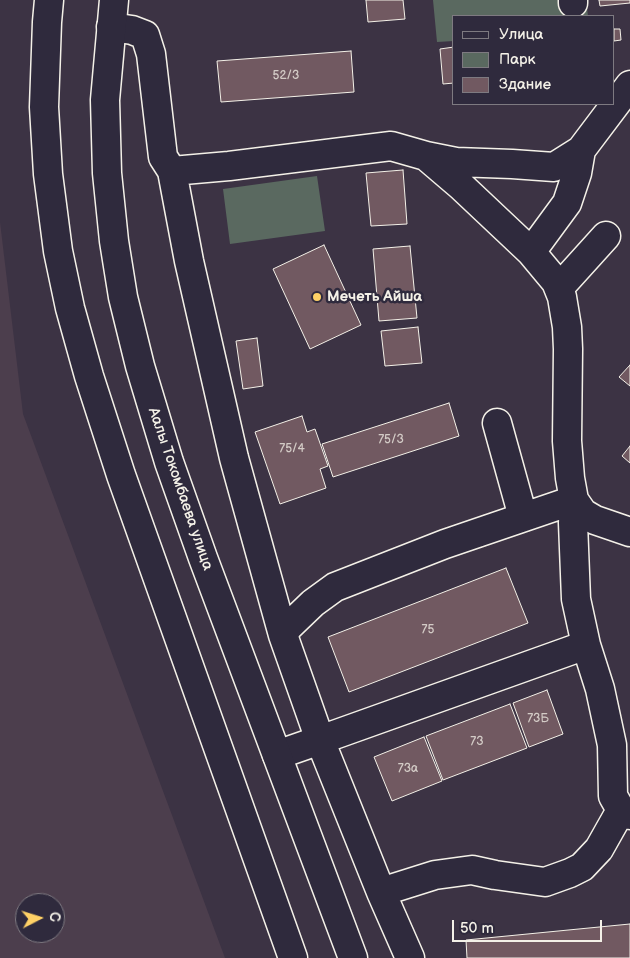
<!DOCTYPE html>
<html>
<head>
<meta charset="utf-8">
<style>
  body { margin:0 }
  #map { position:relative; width:630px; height:958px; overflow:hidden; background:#3c3344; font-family:"Balsamiq Sans",sans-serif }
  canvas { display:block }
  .legend { position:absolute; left:452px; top:15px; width:162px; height:90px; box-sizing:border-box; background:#2f2a3d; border:1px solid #7e7a81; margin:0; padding:6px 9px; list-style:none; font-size:15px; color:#f4f1e8 }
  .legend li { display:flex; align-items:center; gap:10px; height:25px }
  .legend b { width:25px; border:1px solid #7e7a81 }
  .north { position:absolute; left:15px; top:893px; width:50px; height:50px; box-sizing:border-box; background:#2f2a3d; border:1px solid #7e7a81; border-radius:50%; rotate:85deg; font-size:14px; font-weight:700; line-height:20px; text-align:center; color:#f4f1e8 }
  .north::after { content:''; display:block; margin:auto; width:18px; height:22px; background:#ffd166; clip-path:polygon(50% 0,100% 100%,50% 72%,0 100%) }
  .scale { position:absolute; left:452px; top:920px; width:150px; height:22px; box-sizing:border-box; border:2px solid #f4f1e8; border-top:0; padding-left:6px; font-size:15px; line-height:18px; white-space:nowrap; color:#f4f1e8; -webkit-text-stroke:4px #2f2a3d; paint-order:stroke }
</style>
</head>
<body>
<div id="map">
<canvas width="630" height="958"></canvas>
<ul class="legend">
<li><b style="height:6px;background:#2f2a3d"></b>Улица</li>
<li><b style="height:14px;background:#5a6960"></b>Парк</li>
<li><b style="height:14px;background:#715961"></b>Здание</li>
</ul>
<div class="north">С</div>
<div class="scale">50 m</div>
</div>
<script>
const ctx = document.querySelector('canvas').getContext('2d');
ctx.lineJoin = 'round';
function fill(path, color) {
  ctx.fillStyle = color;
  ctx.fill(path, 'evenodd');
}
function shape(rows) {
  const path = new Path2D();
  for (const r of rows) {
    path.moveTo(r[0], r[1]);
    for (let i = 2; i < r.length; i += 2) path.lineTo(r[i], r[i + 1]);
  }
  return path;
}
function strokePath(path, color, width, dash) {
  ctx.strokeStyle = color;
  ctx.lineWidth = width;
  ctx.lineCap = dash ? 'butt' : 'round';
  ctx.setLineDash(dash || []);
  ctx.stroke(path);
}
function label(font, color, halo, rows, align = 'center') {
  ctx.font = font + ' "Balsamiq Sans",sans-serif';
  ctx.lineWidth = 5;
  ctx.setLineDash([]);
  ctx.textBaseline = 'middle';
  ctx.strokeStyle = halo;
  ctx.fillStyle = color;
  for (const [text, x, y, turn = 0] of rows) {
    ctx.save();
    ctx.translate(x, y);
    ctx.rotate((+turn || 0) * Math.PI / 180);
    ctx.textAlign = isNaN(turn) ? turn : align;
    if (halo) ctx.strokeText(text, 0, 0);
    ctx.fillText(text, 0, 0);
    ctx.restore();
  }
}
const built = shape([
  [0,222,23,414,225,958,0,958],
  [25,903,55,903,55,933,25,933]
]);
const green = shape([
  [433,0,586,0,588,16,454,16,454,41,437,42],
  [317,176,325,231,230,244,223,189]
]);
const building = shape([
  [366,0,403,0,405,19,368,22,366,0],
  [599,0,630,0,630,3,600,6,599,0],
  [614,29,620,29,621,40,614,41,614,29],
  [454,47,454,83,443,84,440,49,454,47],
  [351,51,354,92,221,102,217,61,351,51],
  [403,170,407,224,371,226,366,173,403,170],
  [324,245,361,325,310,349,273,269,324,245],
  [410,246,417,318,379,321,373,249,410,246],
  [418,327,422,363,385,366,381,331,418,327],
  [257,338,263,386,243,389,236,341,257,338],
  [630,365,630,386,619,377,630,365],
  [449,403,459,436,333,477,322,444,449,403],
  [302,416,307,432,315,429,328,466,320,469,326,488,280,504,255,432,302,416],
  [630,446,630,463,622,456,630,446],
  [506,568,528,623,349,692,328,637,506,568],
  [547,690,563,734,529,747,513,703,547,690],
  [510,704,527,748,443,780,426,736,510,704],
  [424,737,442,781,392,801,374,757,424,737],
  [630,924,630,958,467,958,466,940,630,924]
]);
const minor = shape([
  [573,0,573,3],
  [111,27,132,30,145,35,151,54,163,157,172,171,229,166,391,146,426,156,456,162,512,164,554,167,581,150,630,85],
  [427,157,461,186,531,252,556,282,562,297,567,327,568,349,567,441,570,478,574,500,583,513,595,520,630,532],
  [172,171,189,261,234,458,283,635],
  [531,252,567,203,577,173,581,150],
  [559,288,606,236],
  [497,423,523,517],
  [586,645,320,740,283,635,288,627,313,603,335,587,445,544,574,500,573,523,576,599,586,645,600,689,612,745,613,796,621,810,630,815],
  [277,755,320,740,381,892,435,875,472,870,495,875,545,882,570,873,582,867,599,849,621,810],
  [381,892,410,958]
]);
const major = shape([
  [49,0,47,22,44,107,48,174,58,251,70,308,89,376,121,475,293,958],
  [114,0,105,100,107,173,114,241,123,297,140,366,169,462,203,558,353,958]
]);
const markers = [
  [317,297,5,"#ffd166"]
];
const numberNames = [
  ["52/3",286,76],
  ["75/3",391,440],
  ["75/4",292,449],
  ["75",428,630],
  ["73Б",538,719],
  ["73",477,742],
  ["73а",408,769]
];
const poiNames = [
  ["Мечеть Айша",327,297]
];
const streetNames = [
  ["Аалы Токомбаева улица",180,489,71]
];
fill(built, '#4c3e4d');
fill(green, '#5a6960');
fill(building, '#715961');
strokePath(building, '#f4f1e8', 1);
strokePath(minor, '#f4f1e8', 31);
strokePath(major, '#f4f1e8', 31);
strokePath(minor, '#2f2a3d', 28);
strokePath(major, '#2f2a3d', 28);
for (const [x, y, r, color] of markers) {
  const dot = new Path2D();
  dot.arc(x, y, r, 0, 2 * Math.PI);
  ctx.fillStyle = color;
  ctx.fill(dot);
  strokePath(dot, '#2f2a3d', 2);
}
label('12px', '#d3cbc6', null, numberNames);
label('bold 15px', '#f4f1e8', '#2f2a3d', poiNames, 'left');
label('15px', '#f4f1e8', '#2f2a3d', streetNames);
</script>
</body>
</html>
